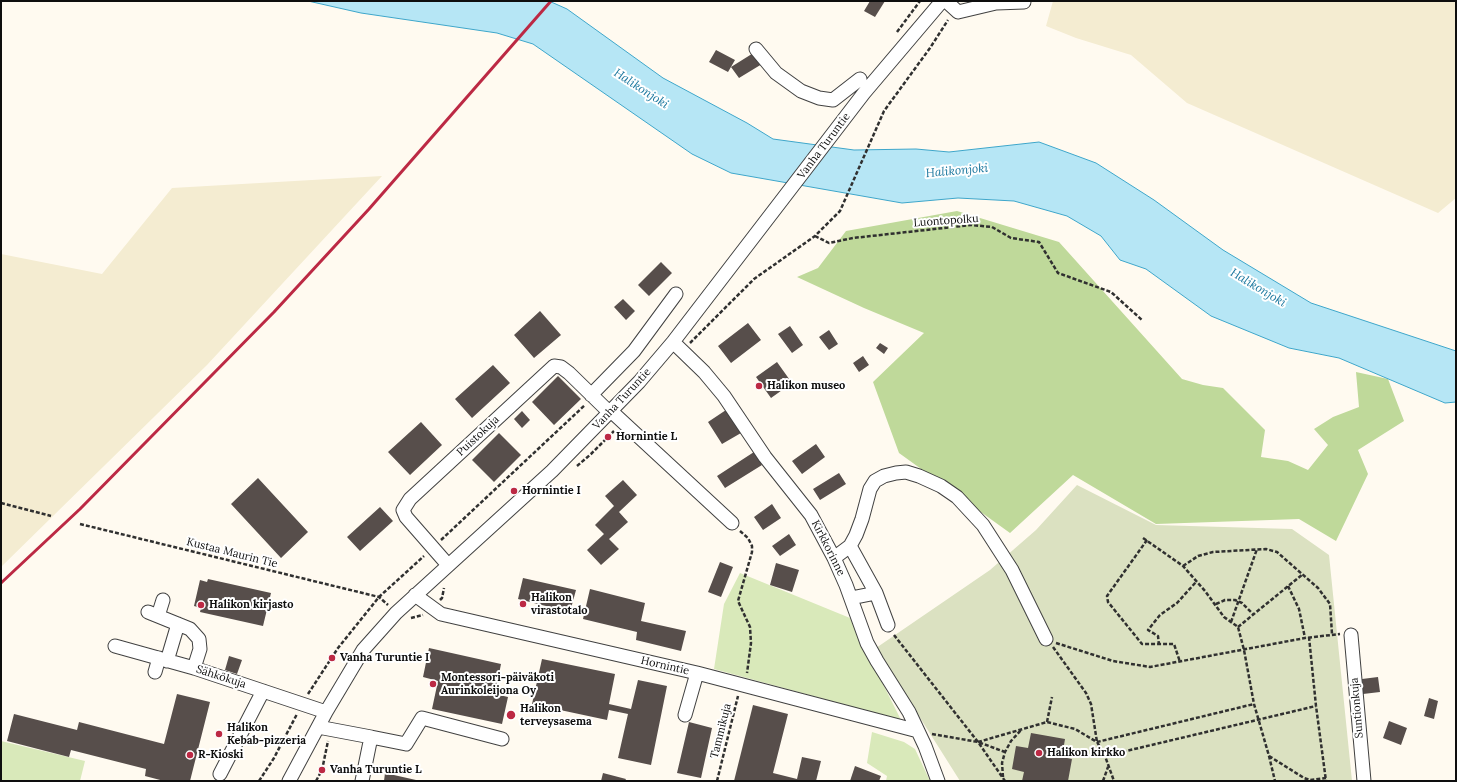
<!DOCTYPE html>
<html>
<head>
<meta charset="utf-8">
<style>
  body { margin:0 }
  #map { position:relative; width:1457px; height:782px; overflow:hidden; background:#fffaf0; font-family:Lora,serif }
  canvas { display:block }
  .frame { position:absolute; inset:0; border:2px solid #0e0e0e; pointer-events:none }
</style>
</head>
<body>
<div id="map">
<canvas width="1457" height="782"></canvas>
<div class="frame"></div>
</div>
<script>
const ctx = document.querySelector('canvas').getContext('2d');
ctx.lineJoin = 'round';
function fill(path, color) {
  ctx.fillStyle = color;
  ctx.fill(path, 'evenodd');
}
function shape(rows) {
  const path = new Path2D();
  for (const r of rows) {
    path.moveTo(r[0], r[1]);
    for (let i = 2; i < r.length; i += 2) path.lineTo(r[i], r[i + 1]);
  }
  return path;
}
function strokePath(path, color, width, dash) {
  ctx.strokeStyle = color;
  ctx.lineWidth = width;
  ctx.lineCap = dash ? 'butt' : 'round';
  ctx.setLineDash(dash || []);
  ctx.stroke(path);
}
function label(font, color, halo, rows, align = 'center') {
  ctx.font = font + ' Lora,serif';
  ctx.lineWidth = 4;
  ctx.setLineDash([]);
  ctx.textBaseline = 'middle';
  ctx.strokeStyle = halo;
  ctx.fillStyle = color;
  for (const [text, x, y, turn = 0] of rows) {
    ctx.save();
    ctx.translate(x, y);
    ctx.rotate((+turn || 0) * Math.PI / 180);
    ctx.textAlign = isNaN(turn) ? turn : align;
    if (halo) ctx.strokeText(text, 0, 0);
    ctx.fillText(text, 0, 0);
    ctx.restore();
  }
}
const farmland = shape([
  [1053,1,1456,1,1456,198,1438,213,1187,103,1131,55,1076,38,1046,26],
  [382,176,207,365,1,567,1,254,102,274,172,188]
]);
const green = shape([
  [740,573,850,618,901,720,714,669,724,604],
  [872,732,904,742,915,749,930,781,886,781,887,776,867,763],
  [1,741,85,761,80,781,1,781]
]);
const forest = shape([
  [957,211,1059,242,1182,379,1203,385,1223,388,1265,430,1261,457,1288,461,1308,470,1328,445,1314,429,1333,417,1359,407,1356,372,1388,379,1404,421,1358,450,1368,474,1336,541,1299,519,1156,524,1073,475,1010,533,899,453,873,382,924,333,864,308,797,277,818,268,846,231]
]);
const cemetery = shape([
  [1077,485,1156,525,1292,529,1329,555,1352,781,960,781,876,648,990,570,1036,530]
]);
const water = shape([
  [308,1,549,1,567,9,663,78,747,123,773,139,854,150,916,149,949,152,1039,142,1096,163,1154,200,1223,250,1311,303,1456,351,1456,402,1445,403,1339,358,1289,348,1211,316,1146,269,1120,260,1101,236,1067,216,1014,201,958,198,902,203,731,173,692,154,533,44,497,33,361,13,308,1]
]);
const building = shape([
  [870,1,885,1,875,17,864,11],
  [716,50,735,60,728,72,709,62],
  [755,52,762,64,739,78,731,67],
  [661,262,672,273,649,296,638,285],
  [623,299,635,311,626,320,614,307],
  [540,311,561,335,534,358,514,335],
  [748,323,761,340,731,363,718,346],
  [790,326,803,345,792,353,778,334],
  [829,330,838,344,829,350,819,337],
  [880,343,888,348,884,354,876,348],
  [863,356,869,365,859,372,853,363],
  [777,362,792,383,771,398,756,377],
  [493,365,510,383,472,418,455,399],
  [558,376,581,399,554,425,532,402],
  [726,410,741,433,722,444,708,422],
  [522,411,530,420,522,428,514,419],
  [421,422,442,445,410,475,388,452],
  [499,433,521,455,494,482,472,460],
  [816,444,825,457,802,474,792,461],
  [754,452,762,465,725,488,717,476],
  [839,473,846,484,820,500,813,489],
  [258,478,308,532,281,558,231,504],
  [623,480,637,495,619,512,628,522,609,539,619,549,601,565,587,550,604,534,595,525,614,506,605,496],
  [772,504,781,518,763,530,754,517],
  [380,507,393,521,360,551,347,537],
  [789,534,796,545,780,556,772,546],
  [720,562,733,567,721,597,708,592],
  [776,563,799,570,792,592,770,585],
  [523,578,576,590,570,612,518,599],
  [208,579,271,593,263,626,200,612,201,608,194,606,200,580,207,582],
  [590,589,645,603,641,621,686,631,681,651,636,640,637,632,583,619],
  [429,648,501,664,495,694,508,697,502,724,432,709,438,681,423,677],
  [229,656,242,660,237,674,225,670],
  [542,659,615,674,609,704,631,709,638,680,667,686,651,765,618,758,628,714,609,710,607,720,532,704],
  [1378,677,1380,692,1363,694,1362,679],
  [177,694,210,702,190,781,164,781,145,776,146,769,71,750,69,757,7,741,14,714,77,730,79,722,164,744],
  [1429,698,1438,701,1434,719,1424,716],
  [753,705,788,714,773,773,797,779,802,757,821,761,816,781,734,781],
  [1389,721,1407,728,1401,745,1383,738],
  [689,722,712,728,701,778,677,773],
  [1031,733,1065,739,1062,757,1072,759,1068,781,1022,781,1024,772,1012,769,1016,746,1028,748],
  [855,766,881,776,879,781,850,781],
  [385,773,416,780,416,781,384,781],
  [603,773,626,779,625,781,601,781]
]);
const path = shape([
  [897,32,920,1],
  [815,236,829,243,853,238,971,225,992,227,1011,238,1039,242,1058,273,1111,292,1142,320],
  [690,343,754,279,815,236,840,211,884,111,930,48,948,20],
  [577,466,591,454,614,431],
  [1,503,51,516],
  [80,524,379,597,388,605],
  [740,531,748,538,752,546,752,552,738,601,750,627,751,643,747,673],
  [1143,538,1183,566,1205,591,1224,617,1238,627,1244,650,1254,704,1269,756,1275,781],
  [441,540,585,405],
  [1147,540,1107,596,1108,602,1142,644,1174,644,1180,662],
  [1183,566,1198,556,1213,552,1266,549,1277,552,1318,588,1330,604,1332,634],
  [1288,586,1299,609,1305,638],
  [440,600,442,598,444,588],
  [1216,604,1225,600,1235,600,1242,603,1253,614],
  [411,618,423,615],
  [1231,622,1257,549],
  [1238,627,1303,574],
  [894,635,978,742,1005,781],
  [1309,637,1316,706,1326,781],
  [1056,643,1113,661,1150,667,1305,638,1340,634],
  [1159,645,1158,636,1148,630,1160,615,1177,603,1196,582],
  [1053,647,1086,693,1091,704,1097,742,1105,756,1114,781],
  [308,694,338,648,379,597,424,556],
  [1047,722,1052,697],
  [932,734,978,742,1005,752],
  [978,742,1047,722,1075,729,1097,742,1254,704],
  [1105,756,1316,706],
  [1269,756,1304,778,1310,780,1326,778],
  [1003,777,1002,763,1005,752,1011,741,1021,730],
  [259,781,274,758,297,714],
  [316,781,322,770,328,741],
  [717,781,738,696],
  [1103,781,1108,767]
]);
const minor = shape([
  [946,1,958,12,996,3,1024,2],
  [756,49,776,73,801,91,819,98,833,100,860,79],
  [673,342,704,372,724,396,765,457,811,515,834,558,846,585,867,643,877,661,909,712,925,746,938,781],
  [591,395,634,351,676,294],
  [611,411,732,523],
  [850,546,876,593,888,625],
  [834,558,850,546,856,535,862,519,870,489,875,481,884,476,896,473,906,472,919,476,941,486,957,497,983,525,1012,570,1046,639],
  [448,565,406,517,403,510,410,499,554,366,561,367,569,373,609,412],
  [415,595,441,614,697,673,918,731],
  [851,598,876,593],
  [148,612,190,629,199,639,200,649,194,668],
  [158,616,163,600],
  [1351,635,1364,781],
  [115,646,194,668,326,712],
  [167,661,178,624],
  [155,672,159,658],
  [685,715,697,673],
  [318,727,371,737,362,781],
  [371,737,406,744,422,718,502,739],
  [220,774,263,691],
  [289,781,326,712,363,650,396,613,552,471,639,382,673,342,864,93,942,1]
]);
const rail = shape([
  [1,583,80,509,274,312,369,209,551,1]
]);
const markers = [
  [759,386,4,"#bc2944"],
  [608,437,4,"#bc2944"],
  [514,491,4,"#bc2944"],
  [523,604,4,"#bc2944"],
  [201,605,4,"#bc2944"],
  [332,658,4,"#bc2944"],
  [433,684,4,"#bc2944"],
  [511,715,5,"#bc2944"],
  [219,734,4,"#bc2944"],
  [1039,753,4,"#bc2944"],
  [190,755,4,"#bc2944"],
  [322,770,4,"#bc2944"]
];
const streetNames = [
  ["Vanha Turuntie",824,146,-53],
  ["Luontopolku",946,221,-4],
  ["Vanha Turuntie",622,399,-47],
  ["Puistokuja",478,436,-43],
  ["Kirkkorinne",828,548,63],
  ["Kustaa Maurin Tie",232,553,14],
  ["Hornintie",665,666,13],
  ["Sähkökuja",221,677,18],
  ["Suntionkuja",1357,708,-95],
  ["Tammikuja",721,731,-76]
];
const poiNames = [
  ["Halikon museo",767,386],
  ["Hornintie L",616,437],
  ["Hornintie I",522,491],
  ["Halikon",531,598],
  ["virastotalo",531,611],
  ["Halikon kirjasto",209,605],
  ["Vanha Turuntie I",340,658],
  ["Montessori-päiväkoti",441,678],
  ["Aurinkoleijona Oy",441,691],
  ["Halikon",520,709],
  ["terveysasema",520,722],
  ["Halikon",227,728],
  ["Kebab-pizzeria",227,741],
  ["Halikon kirkko",1047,753],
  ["R-Kioski",198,755],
  ["Vanha Turuntie L",330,770]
];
const waterNames = [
  ["Halikonjoki",641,89,33],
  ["Halikonjoki",957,171,-5],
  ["Halikonjoki",1258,288,31]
];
fill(farmland, '#f4ecd1');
fill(green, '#d9e9ba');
fill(forest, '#bfd99a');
fill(cemetery, '#dbe1c1');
fill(water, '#b6e6f5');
strokePath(water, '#3ea6ca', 1);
fill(building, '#574e4b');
strokePath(minor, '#414141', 15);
strokePath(path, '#303030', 2.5, [4, 2]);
strokePath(minor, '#fff', 13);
strokePath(rail, '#bc2944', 3);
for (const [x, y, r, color] of markers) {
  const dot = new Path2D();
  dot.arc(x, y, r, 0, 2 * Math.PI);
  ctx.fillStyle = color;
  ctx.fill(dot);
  strokePath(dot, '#fff', 1.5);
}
label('11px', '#0e0e0e', '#fff', streetNames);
label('bold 11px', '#0e0e0e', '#fff', poiNames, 'left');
label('italic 12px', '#1a779e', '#fff', waterNames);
</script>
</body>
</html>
